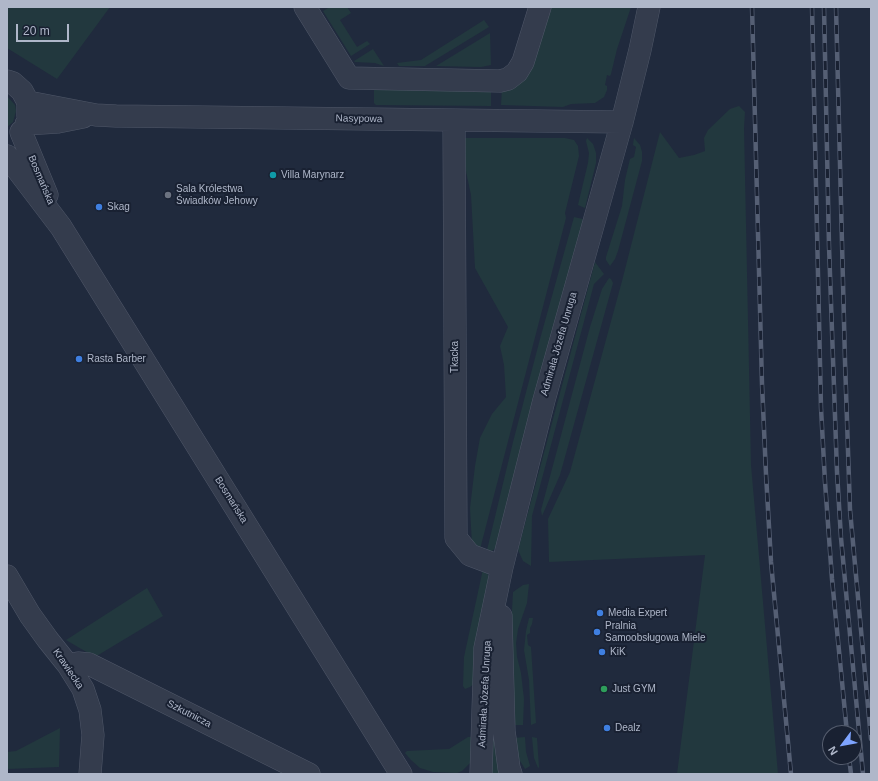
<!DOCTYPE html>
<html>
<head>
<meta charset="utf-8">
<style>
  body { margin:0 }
  #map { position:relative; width:878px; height:781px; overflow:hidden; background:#202a3d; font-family:Helvetica,sans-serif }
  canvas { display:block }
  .frame { position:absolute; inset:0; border:8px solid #afb7c9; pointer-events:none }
  .north { position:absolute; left:822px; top:725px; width:40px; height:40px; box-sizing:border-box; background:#192132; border:1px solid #555d6e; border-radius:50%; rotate:238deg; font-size:11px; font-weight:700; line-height:16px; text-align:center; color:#afb7c9 }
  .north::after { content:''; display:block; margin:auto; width:14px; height:18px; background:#7ea4ff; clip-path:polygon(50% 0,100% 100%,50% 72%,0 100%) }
  .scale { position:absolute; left:16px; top:24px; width:53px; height:18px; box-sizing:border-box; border:2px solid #afb7c9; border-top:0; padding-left:5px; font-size:12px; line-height:14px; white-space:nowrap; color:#afb7c9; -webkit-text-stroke:3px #192132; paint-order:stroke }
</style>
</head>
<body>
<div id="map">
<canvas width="878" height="781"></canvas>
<div class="frame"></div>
<div class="north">N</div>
<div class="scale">20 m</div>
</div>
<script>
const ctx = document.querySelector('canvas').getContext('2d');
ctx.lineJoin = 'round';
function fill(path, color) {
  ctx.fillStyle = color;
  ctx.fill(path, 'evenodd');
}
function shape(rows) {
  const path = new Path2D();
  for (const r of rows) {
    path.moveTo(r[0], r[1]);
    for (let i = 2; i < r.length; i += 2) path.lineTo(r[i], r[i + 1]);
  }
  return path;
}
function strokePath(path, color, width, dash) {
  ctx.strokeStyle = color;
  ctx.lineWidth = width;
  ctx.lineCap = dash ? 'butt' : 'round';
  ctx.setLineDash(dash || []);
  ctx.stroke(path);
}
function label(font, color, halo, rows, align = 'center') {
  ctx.font = font + ' Helvetica,sans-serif';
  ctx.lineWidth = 4;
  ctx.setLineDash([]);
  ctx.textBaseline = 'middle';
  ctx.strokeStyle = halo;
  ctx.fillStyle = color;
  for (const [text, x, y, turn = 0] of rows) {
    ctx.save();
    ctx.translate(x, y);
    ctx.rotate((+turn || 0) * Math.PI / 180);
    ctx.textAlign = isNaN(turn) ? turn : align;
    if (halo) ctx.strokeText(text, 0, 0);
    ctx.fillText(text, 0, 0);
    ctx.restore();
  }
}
const green = shape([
  [7,7,110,7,57,79,7,48],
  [330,7,347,7,351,13,340,20,357,47,367,41,370,44,351,56,323,11],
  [549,7,631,7,617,49,611,74,610,76,607,75,605,85,607,86,607,90,604,97,595,103,571,104,563,107,501,105,502,87],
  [484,20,489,27,425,66,399,66,397,63,421,60],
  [490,33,491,65,481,67,436,66],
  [373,49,384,66,375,63,355,62,354,61],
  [374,87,491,88,491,106,376,105,374,103],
  [7,96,15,105,16,111,13,122,7,127],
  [739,106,745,112,744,128,751,465,778,774,677,774,705,555,549,562,548,519,570,472,622,281,660,132,679,158,694,155,705,151,704,138,708,130,730,109],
  [465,138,565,138,574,140,578,146,579,156,565,213,566,218,479,553,472,545,470,508,475,466,480,438,492,414,506,397,504,365,500,346,508,327,475,268,471,195,464,162],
  [587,138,593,144,596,153,596,163,585,208,578,205,588,163,589,153,586,141],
  [634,138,640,145,642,152,642,161,618,251,615,259,610,266,606,260,606,257,622,206,625,180,630,159,634,157,636,147,633,145],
  [574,217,583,219,580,235,496,548,489,553,487,550,513,442,540,339],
  [595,262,604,274,594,284,532,516,531,566,523,561,518,550],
  [609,278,611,279,613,283,560,475,542,516,541,510,590,327,602,289],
  [483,569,487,572,489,578,476,682,470,687,465,689,463,686,464,657],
  [529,584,527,603,518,629,516,643,517,657,521,673,524,699,523,725,512,725,509,664,513,592,523,585],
  [147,588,163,616,95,657,66,640],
  [529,618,533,618,532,624,530,628,530,633,527,635,528,645,531,647,536,723,531,725,529,680,524,650,526,631],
  [60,728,59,767,7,769,7,752,16,751],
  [468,737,475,737,473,760,462,771,457,773,433,772,420,768,411,760,405,753,407,751,449,749],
  [525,737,526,752,530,766,525,769,517,756,513,738],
  [532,737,537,738,539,767,538,768,534,758],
  [488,738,497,738,499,774,492,773,488,774]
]);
const minor = shape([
  [305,7,349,78,500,81,508,79,517,72,523,62,540,7],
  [7,81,13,83,22,91,28,102,28,116],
  [28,102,96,115,116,116,622,122],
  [454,121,456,538,470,555,502,567],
  [26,124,58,122,83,117],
  [21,132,47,195],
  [7,156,61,227,401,774],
  [7,576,30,615,48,640,68,665,83,689,90,710,93,735,90,774],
  [501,616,504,731,509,768,511,774],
  [68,665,78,663,89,664,309,774],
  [481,774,485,648,502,567,544,400,622,122,640,50,649,7]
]);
const rail = shape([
  [752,7,762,384,766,474,771,562,791,774],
  [812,7,821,408,825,482,832,579,847,733],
  [824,7,829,246,837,472,841,538,863,774],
  [836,7,845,361,850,510,871,739],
  [849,757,851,774]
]);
const markers = [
  [273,175,4,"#0f9aa8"],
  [168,195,4,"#6b7280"],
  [99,207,4,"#3f7fe0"],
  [79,359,4,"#3f7fe0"],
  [600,613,4,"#3f7fe0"],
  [597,632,4,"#3f7fe0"],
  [602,652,4,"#3f7fe0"],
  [604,689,4,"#2e9e5b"],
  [607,728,4,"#3f7fe0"]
];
const streetNames = [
  ["Nasypowa",359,119,1],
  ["Bosmańska",41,180,67],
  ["Admirała Józefa Unruga",559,344,-74],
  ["Tkacka",455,357,-90],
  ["Bosmańska",231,500,58],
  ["Krawiecka",68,669,56],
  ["Admirała Józefa Unruga",485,694,-87],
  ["Szkutnicza",189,714,27]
];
const poiNames = [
  ["Villa Marynarz",281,175],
  ["Sala Królestwa",176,189],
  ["Świadków Jehowy",176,201],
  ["Skag",107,207],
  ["Rasta Barber",87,359],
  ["Media Expert",608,613],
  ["Pralnia",605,626],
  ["Samoobsługowa Miele",605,638],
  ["KiK",610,652],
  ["Just GYM",612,689],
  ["Dealz",615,728]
];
fill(green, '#22383e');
strokePath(minor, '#4f5768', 23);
strokePath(minor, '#343c4d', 22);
strokePath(rail, '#555f74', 4.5);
strokePath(rail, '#192132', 3, [9]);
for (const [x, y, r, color] of markers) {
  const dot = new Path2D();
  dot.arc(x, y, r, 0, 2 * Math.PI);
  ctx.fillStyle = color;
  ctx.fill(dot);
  strokePath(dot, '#192132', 1.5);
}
label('10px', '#afb7c9', '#192132', streetNames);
label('10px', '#afb7c9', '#192132', poiNames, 'left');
</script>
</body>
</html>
